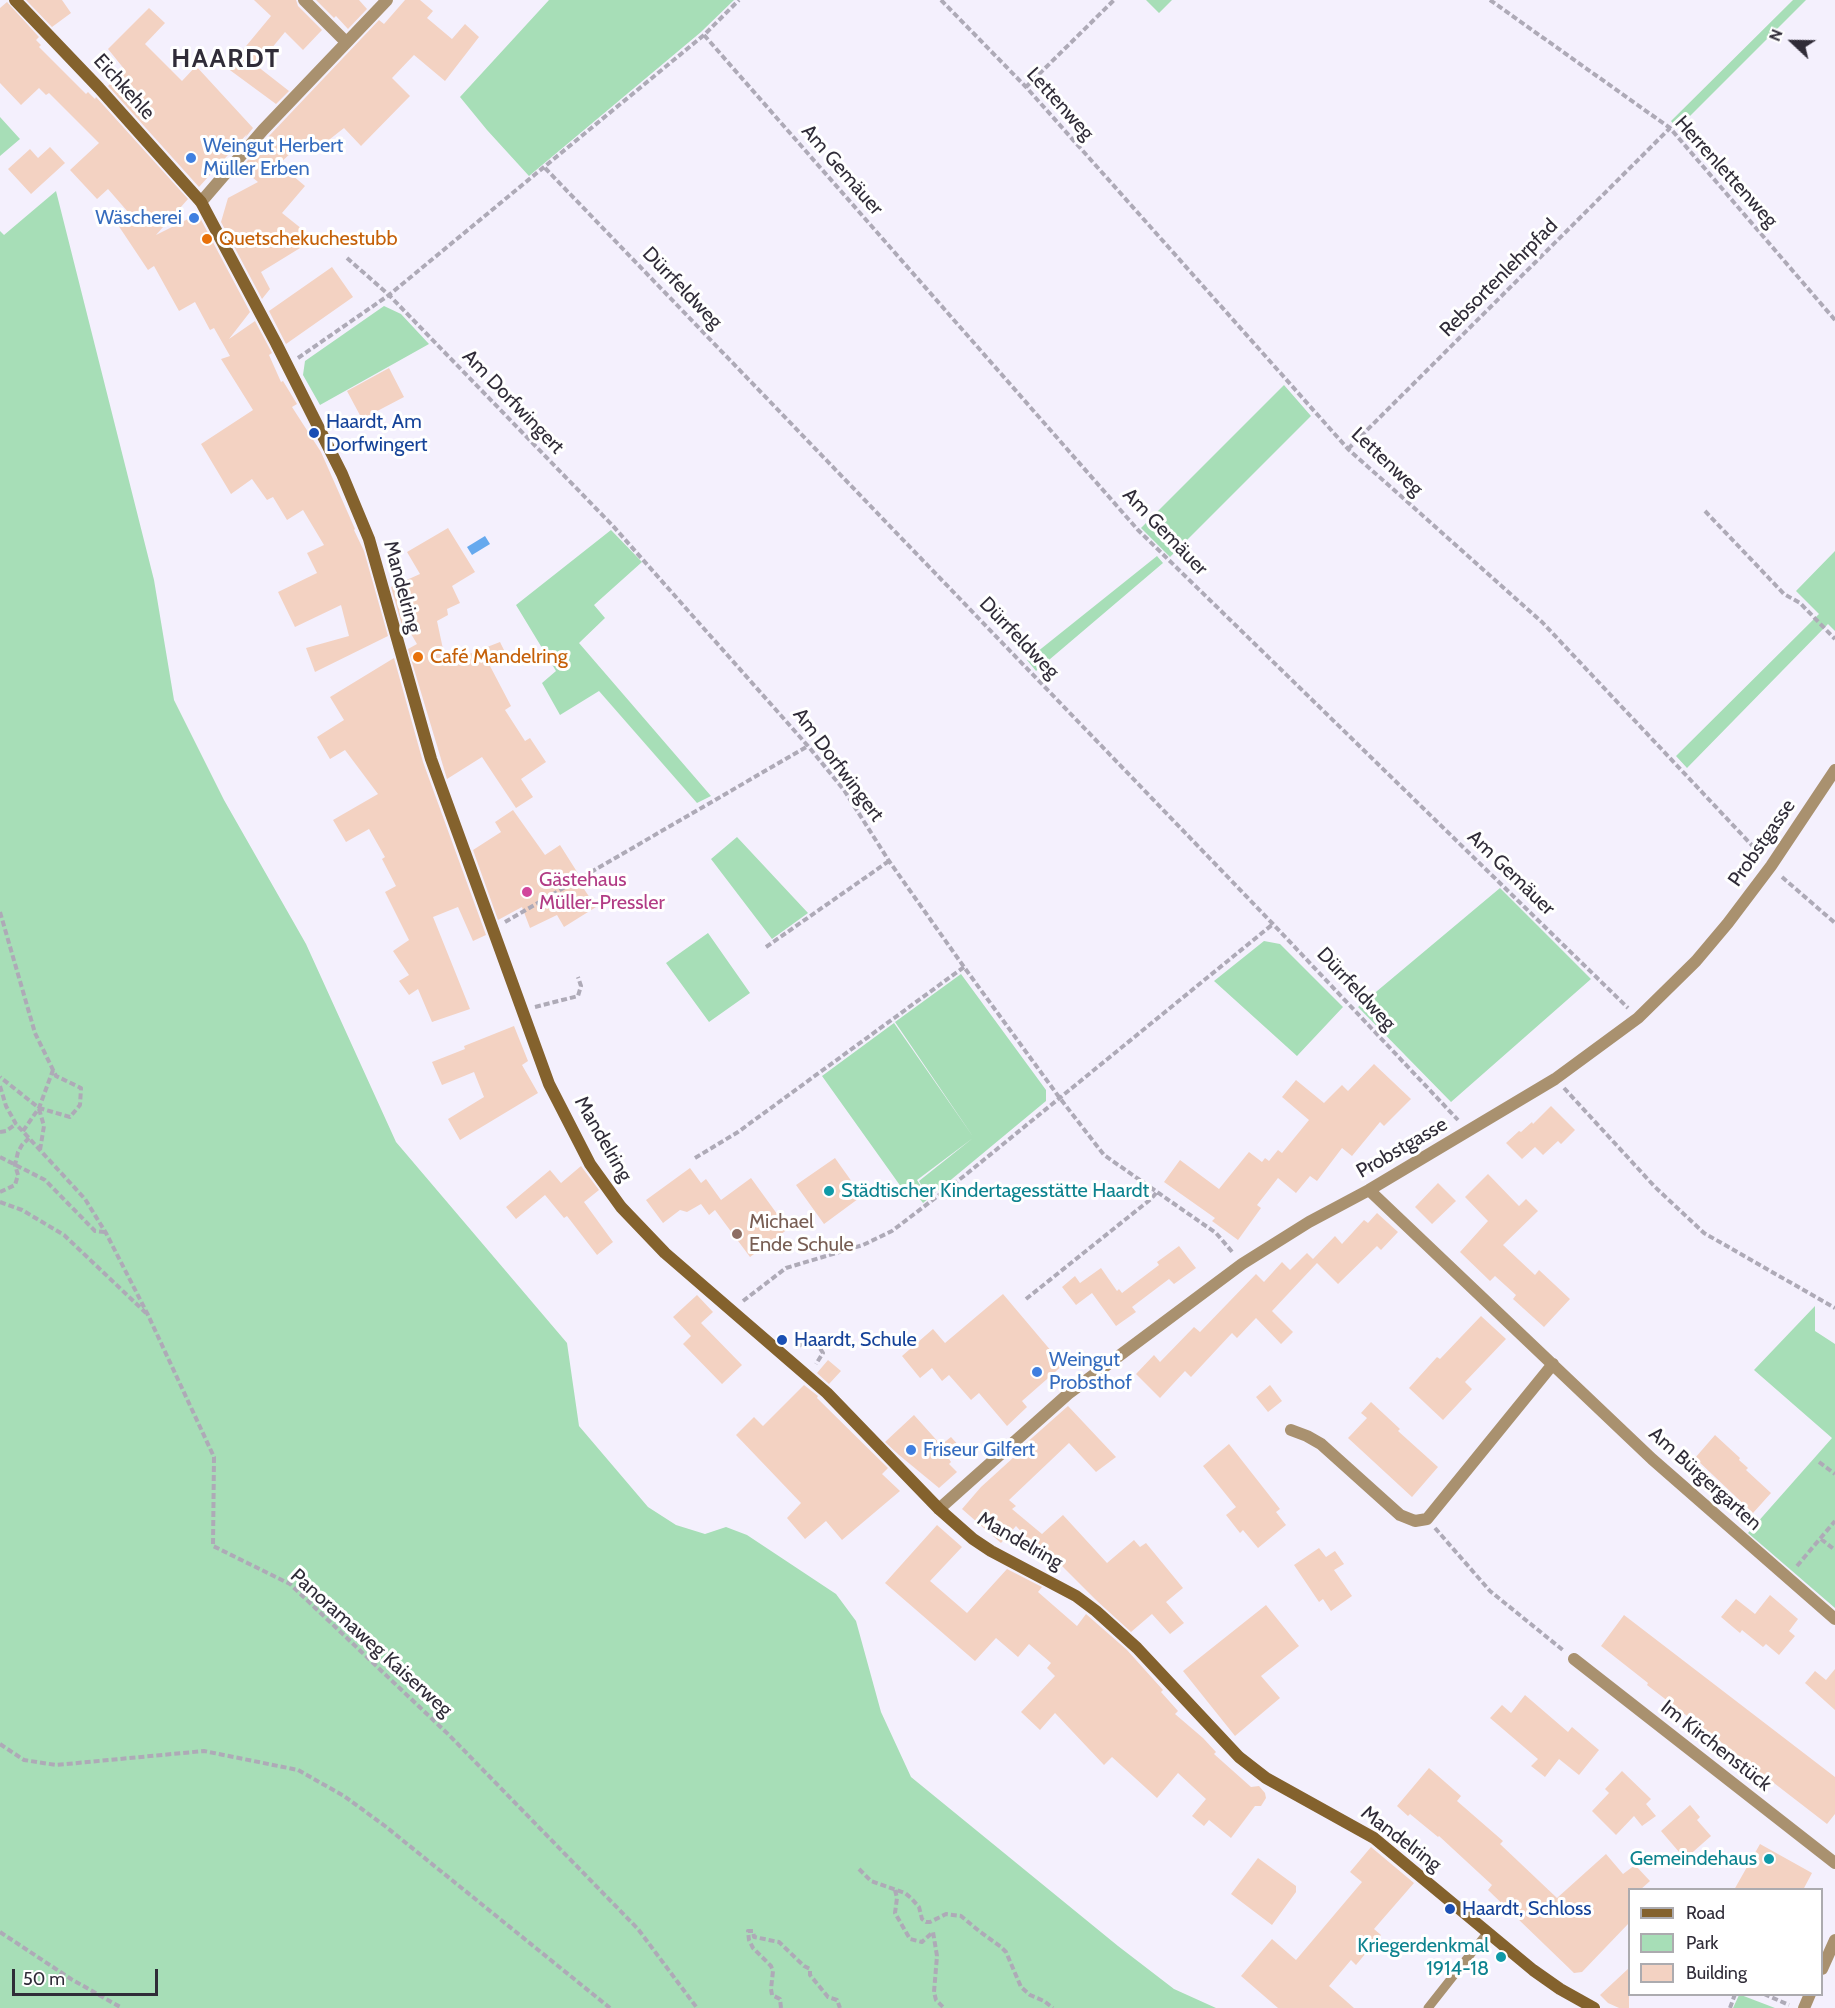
<!DOCTYPE html>
<html>
<head>
<meta charset="utf-8">
<style>
  body { margin:0 }
  #map { position:relative; width:1835px; height:2008px; overflow:hidden; background:#f4f0fd; font-family:Cabin,sans-serif }
  canvas { display:block }
  .legend { position:absolute; left:1628px; top:1888px; width:195px; height:108px; box-sizing:border-box; background:#fff; border:2px solid #acabaf; margin:0; padding:8px 10px; list-style:none; font-size:18px; color:#302c38 }
  .legend li { display:flex; align-items:center; gap:12px; height:30px }
  .legend b { width:30px; border:2px solid #acabaf }
  .north { position:absolute; left:1763px; top:12px; width:60px; height:60px; -webkit-text-stroke:4px #fff; paint-order:stroke; rotate:292deg; font-size:16px; font-weight:700; line-height:24px; text-align:center; color:#302c38 }
  .north::after { content:''; display:block; margin:auto; width:21px; height:27px; background:#302c38; clip-path:polygon(50% 0,100% 100%,50% 72%,0 100%) }
  .scale { position:absolute; left:12px; top:1969px; width:146px; height:27px; box-sizing:border-box; border:3px solid #302c38; border-top:0; padding-left:8px; font-size:18px; line-height:21px; white-space:nowrap; color:#302c38; -webkit-text-stroke:4px #fff; paint-order:stroke }
</style>
</head>
<body>
<div id="map">
<canvas width="1835" height="2008"></canvas>
<ul class="legend">
<li><b style="height:8px;background:#84622d"></b>Road</li>
<li><b style="height:16px;background:#a7deb7"></b>Park</li>
<li><b style="height:16px;background:#f3d2c2"></b>Building</li>
</ul>
<div class="north">N</div>
<div class="scale">50 m</div>
</div>
<script>
const ctx = document.querySelector('canvas').getContext('2d');
ctx.lineJoin = 'round';
function fill(path, color) {
  ctx.fillStyle = color;
  ctx.fill(path, 'evenodd');
}
function shape(rows) {
  const path = new Path2D();
  for (const r of rows) {
    path.moveTo(r[0], r[1]);
    for (let i = 2; i < r.length; i += 2) path.lineTo(r[i], r[i + 1]);
  }
  return path;
}
function strokePath(path, color, width, dash) {
  ctx.strokeStyle = color;
  ctx.lineWidth = width;
  ctx.lineCap = dash ? 'butt' : 'round';
  ctx.setLineDash(dash || []);
  ctx.stroke(path);
}
function label(font, color, halo, rows, align = 'center') {
  ctx.font = font + ' Cabin,sans-serif';
  ctx.lineWidth = 6;
  ctx.setLineDash([]);
  ctx.textBaseline = 'middle';
  ctx.strokeStyle = halo;
  ctx.fillStyle = color;
  for (const [text, x, y, turn = 0] of rows) {
    ctx.save();
    ctx.translate(x, y);
    ctx.rotate((+turn || 0) * Math.PI / 180);
    ctx.textAlign = isNaN(turn) ? turn : align;
    if (halo) ctx.strokeText(text, 0, 0);
    ctx.fillText(text, 0, 0);
    ctx.restore();
  }
}
const green = shape([
  [549,0,734,0,701,32,529,176,487,130,460,97],
  [1146,0,1172,0,1159,13],
  [1793,0,1806,0,1677,129,1671,121],
  [0,117,20,139,0,156],
  [56,191,154,580,174,700,224,800,306,944,396,1142,567,1343,579,1426,648,1507,676,1525,705,1534,726,1527,747,1535,836,1594,856,1621,881,1712,911,1777,1118,1946,1174,1989,1216,2008,0,2008,0,231,4,235],
  [384,306,401,314,429,344,320,405,303,375,305,361],
  [1284,385,1311,416,1170,557,1141,528],
  [611,530,642,562,594,605,605,618,579,643,711,796,697,803,599,691,560,715,542,683,556,671,516,605],
  [1835,551,1835,631,1828,624,1687,768,1676,756,1819,614,1796,591],
  [1157,556,1163,563,1036,671,1027,660],
  [737,837,808,913,772,939,711,859],
  [1500,888,1591,979,1451,1102,1358,1007],
  [708,933,750,993,709,1022,666,963],
  [1264,941,1280,944,1343,1007,1297,1056,1214,981],
  [961,974,1046,1090,1046,1101,923,1203,916,1194,923,1188,919,1181,973,1138,917,1180,922,1188,909,1198,822,1076,894,1023,974,1138,895,1022],
  [1815,1306,1815,1331,1835,1344,1835,1608,1748,1533,1832,1438,1754,1370],
  [1739,1995,1741,1995,1775,2008,1733,2008]
]);
const water = shape([
  [485,536,490,544,472,555,467,547]
]);
const building = shape([
  [26,0,62,0,71,13,52,27],
  [254,0,296,0,298,6,322,30,303,50,285,32,257,66,289,91,276,104,223,65,233,54,237,57,271,16],
  [316,0,359,0,367,9,348,29,336,16,334,18],
  [405,0,420,0,433,11,427,18,452,39,465,24,479,37,445,81,414,55,392,78,410,96,361,146,344,128,320,147,308,137,279,164,305,186,282,213,312,237,305,245,261,272,270,289,262,299,221,222,228,198,258,182,241,168,269,136,379,20,384,24],
  [7,2,39,37,36,40,41,45,39,47,86,94,88,92,95,99,96,97,188,199,156,235,198,214,250,312,229,339,255,321,272,353,269,355,281,382,283,381,297,404,292,407,321,452,355,529,354,530,364,551,388,636,315,672,306,648,349,636,341,605,295,627,278,592,317,573,307,553,324,545,303,510,287,520,273,497,267,500,252,479,231,494,201,444,253,410,221,359,230,356,214,328,210,330,195,302,179,311,154,266,148,270,116,222,128,212,108,189,97,199,70,170,99,143,49,93,46,95,39,88,21,105,0,83,0,8],
  [149,8,165,23,145,44,182,81,196,66,253,128,245,138,247,134,199,187,108,86,125,70,108,49],
  [50,147,65,163,31,194,8,169,30,149,38,158],
  [332,267,353,297,286,344,269,311],
  [389,368,404,397,362,419,347,391],
  [448,528,475,572,452,586,460,603,447,609,448,615,437,621,446,663,500,642,507,656,490,666,511,706,505,710,525,741,530,738,546,762,521,779,533,797,516,808,482,757,447,779,408,649,417,644,407,627,403,629,391,587,420,574,407,552],
  [394,658,423,762,486,935,473,941,458,907,433,917,470,1009,432,1022,418,989,409,995,399,981,409,975,393,951,409,940,385,892,396,886,382,859,385,857,369,829,346,842,333,820,378,794,345,750,330,759,317,737,344,720,330,697],
  [513,810,545,855,560,845,579,875,576,877,596,907,564,927,557,915,530,928,522,907,498,920,473,850,501,832,495,822],
  [514,1026,528,1061,522,1065,538,1093,460,1140,448,1119,484,1097,474,1072,442,1085,432,1062,465,1049,464,1046],
  [1374,1064,1411,1099,1384,1126,1380,1122,1352,1156,1342,1148,1317,1181,1310,1176,1296,1193,1278,1178,1257,1205,1261,1208,1238,1240,1212,1221,1215,1218,1164,1182,1180,1160,1219,1189,1249,1152,1262,1162,1265,1158,1269,1161,1278,1150,1282,1153,1309,1120,1282,1097,1296,1080,1324,1103,1342,1085,1348,1091],
  [1551,1106,1575,1130,1561,1144,1558,1141,1543,1155,1535,1147,1522,1159,1506,1143,1519,1131,1521,1132,1532,1122,1533,1124],
  [835,1158,862,1196,824,1224,796,1185],
  [581,1166,599,1190,584,1202,613,1242,597,1255,567,1216,564,1218,545,1195,516,1219,506,1207,550,1170,561,1183],
  [690,1168,701,1183,706,1179,721,1200,751,1178,788,1229,750,1257,715,1210,709,1215,701,1204,687,1212,680,1210,663,1223,646,1200],
  [1488,1174,1519,1206,1526,1199,1538,1211,1503,1245,1535,1275,1539,1270,1570,1299,1544,1327,1513,1299,1516,1295,1495,1276,1490,1281,1460,1252,1488,1221,1465,1197],
  [1438,1183,1456,1201,1432,1224,1415,1207],
  [1377,1213,1398,1232,1381,1250,1377,1246,1338,1284,1317,1263,1272,1311,1293,1332,1281,1344,1256,1318,1237,1338,1232,1333,1191,1377,1185,1371,1160,1398,1136,1374,1154,1355,1160,1362,1194,1327,1200,1332,1256,1274,1264,1282,1282,1262,1290,1270,1307,1253,1313,1259,1335,1236,1342,1244,1364,1220,1368,1223],
  [1179,1246,1196,1268,1174,1284,1169,1279,1132,1307,1136,1312,1116,1326,1092,1293,1076,1305,1062,1287,1075,1276,1080,1283,1101,1268,1117,1291,1119,1289,1122,1293,1159,1265,1157,1262],
  [1003,1294,1063,1365,1022,1401,1027,1407,1007,1426,979,1393,971,1400,949,1375,942,1381,932,1368,920,1378,902,1356,933,1329,945,1343],
  [697,1295,713,1312,701,1323,742,1365,722,1384,683,1344,691,1336,673,1317],
  [1481,1316,1506,1339,1465,1382,1472,1389,1443,1420,1409,1388,1437,1357,1440,1359],
  [828,1360,841,1371,829,1384,817,1373],
  [804,1385,818,1396,817,1398,888,1468,882,1474,900,1491,842,1540,826,1521,805,1539,787,1518,801,1503,736,1435,754,1417,763,1426],
  [1270,1385,1282,1401,1268,1412,1256,1397],
  [1371,1402,1400,1429,1398,1431,1438,1467,1412,1497,1348,1438,1367,1418,1361,1413],
  [1068,1406,1116,1457,1096,1472,1069,1443,1009,1500,1016,1506,1012,1509,1042,1534,1063,1515,1107,1563,1134,1540,1140,1547,1146,1543,1183,1588,1166,1602,1184,1623,1170,1634,1152,1614,1131,1632,1096,1600,1060,1564,1056,1570,1016,1526,1001,1543,962,1509,981,1487,1025,1447,1024,1445],
  [914,1415,941,1445,951,1437,961,1448,949,1459,951,1462,949,1464,957,1472,939,1488,899,1455,885,1442],
  [1715,1435,1740,1458,1739,1460,1748,1468,1746,1470,1771,1493,1753,1513,1695,1458],
  [1229,1444,1280,1509,1276,1512,1286,1525,1258,1548,1243,1530,1240,1533,1226,1515,1236,1507,1203,1466],
  [937,1525,962,1547,930,1581,967,1613,1007,1569,1042,1587,1038,1592,1077,1626,1086,1614,1127,1650,1163,1690,1161,1692,1178,1711,1175,1714,1203,1738,1216,1752,1214,1754,1251,1787,1259,1786,1265,1793,1266,1798,1261,1806,1255,1806,1231,1838,1209,1820,1204,1826,1192,1816,1206,1799,1178,1773,1157,1798,1112,1757,1104,1765,1055,1713,1040,1730,1021,1712,1055,1676,1047,1668,1051,1663,1029,1644,1018,1657,996,1638,975,1661,885,1583],
  [1319,1548,1326,1557,1335,1551,1344,1564,1334,1570,1352,1596,1331,1611,1323,1599,1319,1602,1294,1565],
  [1770,1595,1798,1619,1789,1631,1795,1636,1779,1655,1766,1644,1763,1647,1742,1630,1740,1633,1721,1617,1736,1599,1755,1614],
  [1266,1605,1299,1646,1261,1676,1280,1698,1235,1736,1183,1671],
  [1624,1615,1835,1777,1835,1814,1827,1824,1647,1685,1648,1683,1601,1646],
  [1835,1669,1835,1710,1805,1683,1815,1671,1826,1680],
  [1525,1695,1568,1732,1572,1727,1599,1750,1579,1775,1559,1759,1545,1777,1531,1766,1538,1759,1490,1718,1502,1705,1511,1713],
  [1429,1768,1461,1796,1457,1801,1503,1841,1500,1844,1557,1898,1606,1854,1623,1874,1635,1865,1650,1881,1640,1890,1629,1890,1629,1923,1582,1972,1574,1973,1488,1890,1492,1885,1439,1836,1438,1837,1410,1814,1408,1816,1397,1806],
  [1622,1771,1651,1799,1646,1804,1656,1816,1642,1826,1634,1816,1616,1835,1592,1811,1609,1793,1605,1789],
  [1690,1805,1700,1817,1697,1820,1711,1836,1685,1859,1661,1831],
  [1760,1844,1812,1873,1803,1890,1734,1890],
  [1371,1847,1414,1883,1374,1929,1381,1935,1356,1965,1351,1960,1329,1986,1354,2008,1278,2008,1241,1976,1272,1939,1296,1960,1362,1882,1350,1872],
  [1258,1858,1296,1886,1296,1892,1272,1925,1231,1894],
  [1629,1968,1629,2008,1619,2008,1608,2003,1600,1995]
]);
const path = shape([
  [941,0,1026,87,1348,449,1542,622,1762,856],
  [1490,0,1670,128,1835,320],
  [704,35,1138,530,1628,1008],
  [1026,87,1114,0],
  [545,168,1273,924,1458,1120],
  [347,258,389,295,613,526,808,746,844,790,889,861,964,967,1059,1097,1104,1155,1216,1233,1234,1254],
  [298,358,389,295,704,35,739,0],
  [1348,449,1670,128],
  [1705,511,1784,594,1800,603,1835,639],
  [1782,877,1835,923],
  [0,912,35,1033,56,1076,81,1088,80,1105,70,1117,39,1108,0,1077],
  [505,922,808,746],
  [766,947,889,861],
  [535,1007,578,996,581,986,578,977],
  [0,1086,6,1106,16,1124,85,1199,106,1233,148,1315,214,1457,213,1546,290,1584,449,1735,638,1929,697,2008],
  [1564,1088,1655,1187,1704,1233,1835,1308],
  [39,1109,44,1126,40,1150],
  [23,1131,39,1108,53,1070],
  [0,1132,6,1131,16,1124],
  [0,1157,45,1180,95,1231,105,1232],
  [695,1158,738,1132,964,967],
  [0,1192,15,1185,18,1175,15,1165,18,1152,22,1145,29,1138],
  [0,1202,22,1210,64,1235,146,1313],
  [1026,1299,1151,1199,1157,1192],
  [743,1301,786,1268,863,1245,892,1231,964,1176,1273,924],
  [797,1347,805,1342,818,1345,823,1353,816,1364],
  [1819,1462,1835,1474],
  [1435,1528,1490,1591,1564,1651],
  [1821,1539,1835,1550],
  [1797,1566,1835,1521],
  [0,1744,24,1760,56,1765,204,1751,298,1770,344,1796,385,1826,610,2008],
  [859,1869,871,1881,905,1893,911,1898,919,1907,922,1919,926,1922,930,1922,946,1914,961,1916,979,1931,1001,1947,1006,1952,1021,1987,1030,1995,1044,2001,1053,2008],
  [895,1890,897,1898,895,1913,910,1939,922,1942,933,1932,937,1956,934,1992,936,2000,944,2008],
  [0,1932,71,1979,122,2008],
  [1764,1994,1789,2005],
  [781,2008,780,1999,772,1995,771,1989,773,1971,771,1966,753,1948,749,1940,748,1931,753,1931,754,1937,779,1942,804,1966,810,1969,810,1975,828,1997,837,2000,840,2008],
  [1730,2008,1735,1994]
]);
const lane = shape([
  [1428,2008,1488,1932]
]);
const street = shape([
  [304,0,346,42],
  [201,202,263,130,387,0],
  [1369,1190,1652,1459,1835,1619],
  [1291,1430,1307,1436,1321,1444,1400,1515,1415,1521,1427,1519,1553,1364],
  [939,1509,1068,1394,1242,1264,1309,1222,1369,1190,1555,1079,1638,1018,1696,961,1728,923,1771,866,1835,770],
  [1574,1659,1835,1863],
  [1822,1969,1835,1940],
  [1804,2008,1810,1994]
]);
const secondary = shape([
  [15,0,99,88,201,202,276,343,342,474,369,539,431,759,549,1084,590,1164,621,1207,665,1253,827,1393,939,1509,973,1539,991,1551,1076,1596,1096,1611,1137,1648,1239,1757,1266,1778,1374,1838,1533,1970,1560,1989,1594,2008]
]);
const markers = [
  [191,158,6,"#3f7fe0"],
  [194,218,6,"#3f7fe0"],
  [207,239,6,"#e8710a"],
  [314,433,6,"#1a4fb4"],
  [418,657,6,"#e8710a"],
  [527,892,6,"#d1479c"],
  [829,1191,6,"#0f9aa8"],
  [737,1234,6,"#8d6e63"],
  [782,1340,6,"#1a4fb4"],
  [1037,1372,6,"#3f7fe0"],
  [911,1450,6,"#3f7fe0"],
  [1769,1859,6,"#0f9aa8"],
  [1450,1909,6,"#1a4fb4"],
  [1501,1957,6,"#0f9aa8"]
];
const streetNames = [
  ["Eichkehle",124,87,48],
  ["Lettenweg",1060,104,48],
  ["Am Gemäuer",842,170,49],
  ["Herrenlettenweg",1726,172,48],
  ["Rebsortenlehrpfad",1499,278,-45],
  ["Dürrfeldweg",682,288,46],
  ["Am Dorfwingert",513,402,46],
  ["Lettenweg",1387,462,43],
  ["Am Gemäuer",1165,532,46],
  ["Mandelring",402,587,75],
  ["Dürrfeldweg",1019,638,46],
  ["Am Dorfwingert",838,765,53],
  ["Probstgasse",1762,843,-55],
  ["Am Gemäuer",1511,873,44],
  ["Dürrfeldweg",1356,989,47],
  ["Mandelring",603,1139,60],
  ["Probstgasse",1402,1148,-30],
  ["Am Bürgergarten",1705,1479,42],
  ["Mandelring",1020,1541,30],
  ["Panoramaweg Kaiserweg",371,1643,42],
  ["Im Kirchenstück",1716,1746,38],
  ["Mandelring",1401,1839,37]
];
const shopNames = [
  ["Weingut Herbert",203,146],
  ["Müller Erben",203,169],
  ["Wäscherei",182,218,"right"],
  ["Weingut",1049,1360],
  ["Probsthof",1049,1383],
  ["Friseur Gilfert",923,1450]
];
const foodNames = [
  ["Quetschekuchestubb",219,239],
  ["Café Mandelring",430,657]
];
const transitNames = [
  ["Haardt, Am",326,422],
  ["Dorfwingert",326,445],
  ["Haardt, Schule",794,1340],
  ["Haardt, Schloss",1462,1909]
];
const hotelNames = [
  ["Gästehaus",539,880],
  ["Müller-Pressler",539,903]
];
const cultureNames = [
  ["Städtischer Kindertagesstätte Haardt",841,1191,"left"],
  ["Gemeindehaus",1757,1859],
  ["Kriegerdenkmal",1489,1946],
  ["1914-18",1489,1969]
];
const educationNames = [
  ["Michael",749,1222],
  ["Ende Schule",749,1245]
];
const districtNames = [
  ["HAARDT",226,59]
];
fill(green, '#a7deb7');
fill(water, '#66a9ee');
fill(building, '#f3d2c2');
strokePath(path, '#aeaab7', 4, [6, 3]);
strokePath(lane, '#a9916f', 9);
strokePath(street, '#a9916f', 12);
strokePath(secondary, '#84622d', 12);
for (const [x, y, r, color] of markers) {
  const dot = new Path2D();
  dot.arc(x, y, r, 0, 2 * Math.PI);
  ctx.fillStyle = color;
  ctx.fill(dot);
  strokePath(dot, '#fff', 2);
}
label('20px', '#302c38', '#fff', streetNames);
label('20px', '#366cbe', '#fff', shopNames, 'left');
label('20px', '#c56008', '#fff', foodNames, 'left');
label('20px', '#164399', '#fff', transitNames, 'left');
label('20px', '#b23c85', '#fff', hotelNames, 'left');
label('20px', '#0d838f', '#fff', cultureNames, 'right');
label('20px', '#785e54', '#fff', educationNames, 'left');
ctx.letterSpacing = '1.5px';
label('bold 26px', '#302c38', '#fff', districtNames);
ctx.letterSpacing = '0px';
</script>
</body>
</html>
